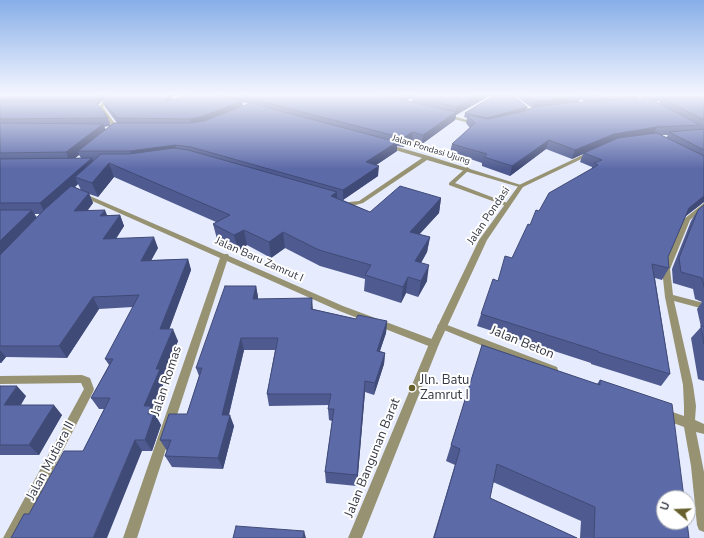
<!DOCTYPE html>
<html>
<head>
<meta charset="utf-8">
<style>
  body { margin:0 }
  #map { position:relative; width:704px; height:538px; overflow:hidden; background:#e6ebfe; font-family:"Nunito Sans",sans-serif }
  canvas { display:block }
  .north { position:absolute; left:656px; top:490px; width:40px; height:40px; box-sizing:border-box; background:#fff; border:1px solid #aeb0b5; border-radius:50%; rotate:289deg; font-size:11px; font-weight:700; line-height:16px; text-align:center; color:#353945 }
  .north::after { content:''; display:block; margin:auto; width:14px; height:18px; background:#68612d; clip-path:polygon(50% 0,100% 100%,50% 72%,0 100%) }
</style>
</head>
<body>
<div id="map">
<canvas width="704" height="538"></canvas>
<div class="north">U</div>
</div>
<script>
const ctx = document.querySelector('canvas').getContext('2d');
ctx.lineJoin = 'round';
function shape(rows) {
  const path = new Path2D();
  for (const r of rows) {
    path.moveTo(r[0], r[1]);
    for (let i = 2; i < r.length; i += 2) path.lineTo(r[i], r[i + 1]);
  }
  return path;
}
function fill(path, color) {
  ctx.fillStyle = color;
  ctx.fill(path, 'evenodd');
}
function strokePath(path, color, width, dash) {
  ctx.strokeStyle = color;
  ctx.lineWidth = width;
  ctx.lineCap = dash ? 'butt' : 'round';
  ctx.setLineDash(dash || []);
  ctx.stroke(path);
}
function label(font, color, halo, rows, align = 'center') {
  ctx.font = font + ' "Nunito Sans",sans-serif';
  ctx.lineWidth = 4;
  ctx.setLineDash([]);
  ctx.textBaseline = 'middle';
  ctx.strokeStyle = halo;
  ctx.fillStyle = color;
  for (const [text, x, y, turn = 0] of rows) {
    ctx.save();
    ctx.translate(x, y);
    ctx.rotate((+turn || 0) * Math.PI / 180);
    ctx.textAlign = isNaN(turn) ? turn : align;
    if (halo) ctx.strokeText(text, 0, 0);
    ctx.fillText(text, 0, 0);
    ctx.restore();
  }
}
const service = shape([
  [467,167,470,169,469,170,455,183,510,204,510,206,506,206,449,185,449,183,467,167]
]);
const minor = shape([
  [109,94,113,94,103,107,119,129,114,132,112,131,114,129,99,107,109,94],
  [507,94,511,94,534,112,530,113,507,94],
  [445,114,478,123,478,124,476,125,443,116,443,114,445,114],
  [387,144,429,156,524,186,523,187,519,187,427,160,363,203,352,206,340,205,340,203,359,201,422,158,385,147,385,145,387,144],
  [83,193,224,254,228,254,229,256,343,306,437,341,439,344,437,347,434,348,431,347,337,310,227,261,137,538,123,538,220,258,81,196,81,194,83,193],
  [704,203,704,208,690,220,670,269,673,295,704,303,704,309,674,301,693,385,696,406,695,420,704,424,704,434,696,432,704,472,704,532,699,530,697,525,691,466,684,427,660,418,658,414,660,410,664,409,684,416,684,406,683,385,665,297,662,269,684,219,704,203],
  [442,323,557,367,558,370,557,373,553,374,549,373,439,328,437,326,439,324,442,323],
  [82,375,90,378,94,389,93,392,18,538,3,538,84,389,81,383,0,384,0,376,82,375]
]);
const tertiary = shape([
  [589,152,594,153,523,187,487,240,439,344,362,538,348,538,429,344,479,240,519,185,589,152]
]);
const wall = shape([
  [0,94,174,94,171,100,190,94,506,94,506,95,489,96,456,115,455,120,422,144,412,141,403,147,397,146,397,151,376,165,378,176,343,200,370,212,441,198,439,213,419,234,430,237,427,252,421,263,427,281,418,297,406,293,401,303,364,291,365,279,320,266,285,248,271,258,247,245,238,251,217,239,213,224,216,222,114,177,98,197,89,194,93,203,88,210,107,215,120,215,124,226,116,239,158,248,151,260,188,259,191,270,169,329,178,341,163,376,165,380,153,411,161,425,152,451,142,451,29,514,83,451,104,409,99,409,91,398,109,365,105,359,133,307,99,309,67,358,6,357,1,363,0,363],
  [412,98,412,102,407,100],
  [102,100,105,107,117,123,111,126,108,118,98,104,99,104],
  [242,102,249,104,243,106],
  [110,126,106,130,104,127],
  [79,155,81,158,75,158],
  [78,184,81,190,75,187],
  [34,214,40,214,37,217],
  [513,94,704,94,704,97,702,97,701,98,704,98,704,202,686,216,668,257,669,268,662,280,655,278,670,374,661,386,591,364,591,363,477,326,481,314,498,281,512,258,530,225,539,211,592,169,592,167,580,162,583,154,572,159,546,149,510,176,482,166,482,163,450,152,452,144,470,128,466,123,467,118,464,117,465,113,527,107,526,110,532,108],
  [639,96,643,98,638,99],
  [580,99,585,102,579,102],
  [654,101,660,101,659,103],
  [661,135,668,135,666,138],
  [704,205,704,381,698,379,691,338,701,327,697,309,702,302,695,299,693,289,673,283,672,269,691,221,698,210],
  [256,286,258,297,258,299,313,309,356,319,387,321,386,333,380,351,385,353,384,364,374,395,365,392,357,486,326,483,325,472,332,421,329,420,328,409,329,405,269,406,267,394,275,350,244,350,229,415,234,426,223,469,172,467,165,456,167,451,160,440,187,414,199,376,196,368],
  [482,345,597,384,600,380,689,538,580,538,581,521,493,482,490,498,577,538,433,538,455,465,446,461],
  [0,386,26,396,21,405,62,415,39,455,0,455]
]);
const shadedWall = shape([
  [99,94,107,94,99,104,96,97],
  [169,94,174,94,168,110,165,102],
  [402,94,422,94,412,96,412,98,402,102],
  [481,94,490,94,489,96,456,115,455,120,422,144,423,135,455,112,456,107],
  [580,97,578,105,533,109,536,101],
  [242,101,243,109,192,128,190,119],
  [527,107,526,112,486,122,487,118],
  [103,124,107,132,78,151,79,155,70,162,66,152],
  [657,127,653,136,584,153,583,154,572,159,575,150,614,134],
  [413,132,412,141,403,147,403,138],
  [549,140,546,149,510,176,512,166],
  [397,142,397,151,366,172,366,162],
  [175,145,178,155,134,160,130,151],
  [92,158,96,168,75,177,78,184,45,214,40,203],
  [109,163,114,177,98,197,92,183],
  [379,166,378,176,343,200,343,190],
  [337,192,337,206,331,196],
  [89,193,93,203,79,221,74,211],
  [704,196,704,202,683,218,689,208],
  [441,198,439,213,408,247,410,232],
  [32,210,38,220,0,260,0,241],
  [105,210,109,220,100,216],
  [120,215,124,226,108,250,103,239],
  [244,230,247,245,238,251,234,235],
  [283,232,285,248,271,258,269,242],
  [154,237,158,248,145,272,141,261],
  [430,237,427,252,413,277,415,261],
  [188,259,191,270,165,341,160,329],
  [429,265,427,281,418,297,421,281],
  [408,277,406,293,401,303,403,287],
  [256,286,258,297,255,310,253,299],
  [93,297,99,309,67,358,59,346],
  [312,298,313,310,311,309],
  [387,321,386,333,376,362,377,351],
  [173,329,178,341,163,376,165,380,153,411,161,425,152,451,145,440,144,406,156,369],
  [241,338,244,350,226,426,222,415],
  [0,350,6,357,1,363,0,362],
  [385,353,384,364,374,395,375,383],
  [365,381,365,392,357,486,357,475],
  [17,386,26,396,14,415,4,405],
  [54,405,62,415,39,455,29,445],
  [230,415,234,426,223,469,218,458],
  [135,440,142,451,107,538,93,538],
  [304,531,306,538,303,538]
]);
const building = shape([
  [0,94,99,94,96,97,0,96,0,94],
  [106,94,169,94,165,102,190,94,214,94,242,101,201,117,190,119,117,118,102,99,106,94],
  [238,94,377,94,456,112,423,135,413,132,403,138,256,100,255,97,238,94],
  [418,94,481,94,456,107,412,96,418,94],
  [525,94,575,94,580,97,536,101,525,94],
  [588,94,626,94,591,95,588,94],
  [513,95,527,107,487,118,465,113,493,96,513,95],
  [649,98,700,125,657,127,614,134,575,150,549,140,512,166,484,157,487,154,452,144,475,123,467,115,488,119,521,112,536,107,566,103,649,98],
  [662,98,704,98,704,120,662,98],
  [0,101,96,102,108,118,0,119,0,101],
  [251,103,397,142,366,162,379,166,343,190,191,147,175,145,130,151,78,151,114,123,190,123,204,121,251,103],
  [0,123,103,124,66,152,0,153,0,123],
  [704,129,704,150,669,132,704,129],
  [657,133,704,156,704,196,689,208,668,257,669,268,652,264,670,374,598,352,598,351,481,314,493,279,498,281,505,256,512,258,528,224,530,225,536,210,539,211,549,193,598,165,594,163,602,160,584,153,618,138,657,133],
  [174,148,188,150,337,192,331,196,370,212,400,186,441,198,410,232,430,237,415,261,429,265,421,281,408,277,403,287,365,275,371,265,319,250,283,232,269,242,244,230,234,235,213,224,230,215,109,163,92,183,75,177,101,154,129,154,174,148],
  [92,158,40,203,0,203,0,159,92,158],
  [71,186,89,193,74,211,105,210,100,216,120,215,103,239,154,237,141,261,188,259,160,329,173,329,156,369,160,369,144,406,151,406,148,414,154,414,145,440,135,440,93,538,11,538,24,514,29,514,64,451,83,451,110,398,91,398,113,359,105,359,139,295,93,297,59,346,0,346,0,255,45,209,71,186],
  [704,205,704,287,702,278,681,272,679,258,698,210,704,205],
  [0,210,32,210,0,241,0,210],
  [225,286,256,286,253,299,312,298,311,309,356,319,358,315,387,321,377,351,385,353,375,383,365,381,357,475,325,472,334,409,328,409,331,394,267,394,278,338,241,338,222,415,230,415,218,458,165,456,171,440,160,440,169,414,187,414,202,368,196,368,225,286],
  [701,326,704,327,704,344,701,326],
  [482,345,600,385,600,380,672,404,684,498,664,498,664,522,687,522,689,538,594,538,595,507,497,464,490,498,577,538,434,538,460,449,451,445,482,345],
  [0,386,17,386,4,405,54,405,29,445,0,445,0,386],
  [236,526,304,531,303,538,233,538,236,526]
]);
const markers = [
  [412,388,4,"#68612d"]
];
const farStreetnames = [
  ["Jalan Pondasi Ujung",431,150,17]
];
const streetNames = [
  ["Jalan Pondasi",489,216,-56],
  ["Jalan Baru Zamrut I",259,260,24]
];
const nearStreetnames = [
  ["Jalan Beton",522,343,22],
  ["Jalan Romas",167,381,-72],
  ["Jalan Bangunan Barat",373,458,-68],
  ["Jalan Mutiara II",51,461,-62]
];
const nearPoinames = [
  ["Jln. Batu",420,381],
  ["Zamrut I",420,396]
];
fill(service, '#969272');
fill(minor, '#969272');
fill(tertiary, '#969272');
fill(wall, '#4f5b90');
fill(shadedWall, '#404a76');
fill(building, '#5c6aa8');
strokePath(building, '#404a76', 1);
const sky = ctx.createLinearGradient(0, 0, 0, 169);
sky.addColorStop(0, '#87aee8');
sky.addColorStop(0.56, '#f4f6ff');
sky.addColorStop(1, '#f4f6ff00');
ctx.fillStyle = sky;
ctx.fillRect(0, 0, 704, 169);
for (const [x, y, r, color] of markers) {
  const dot = new Path2D();
  dot.arc(x, y, r, 0, 2 * Math.PI);
  ctx.fillStyle = color;
  ctx.fill(dot);
  strokePath(dot, '#fff', 1.5);
}
label('9px', '#353945', '#fff', farStreetnames);
label('11px', '#353945', '#fff', streetNames);
label('13px', '#353945', '#fff', nearStreetnames);
label('13px', '#353945', '#fff', nearPoinames, 'left');
</script>
</body>
</html>
